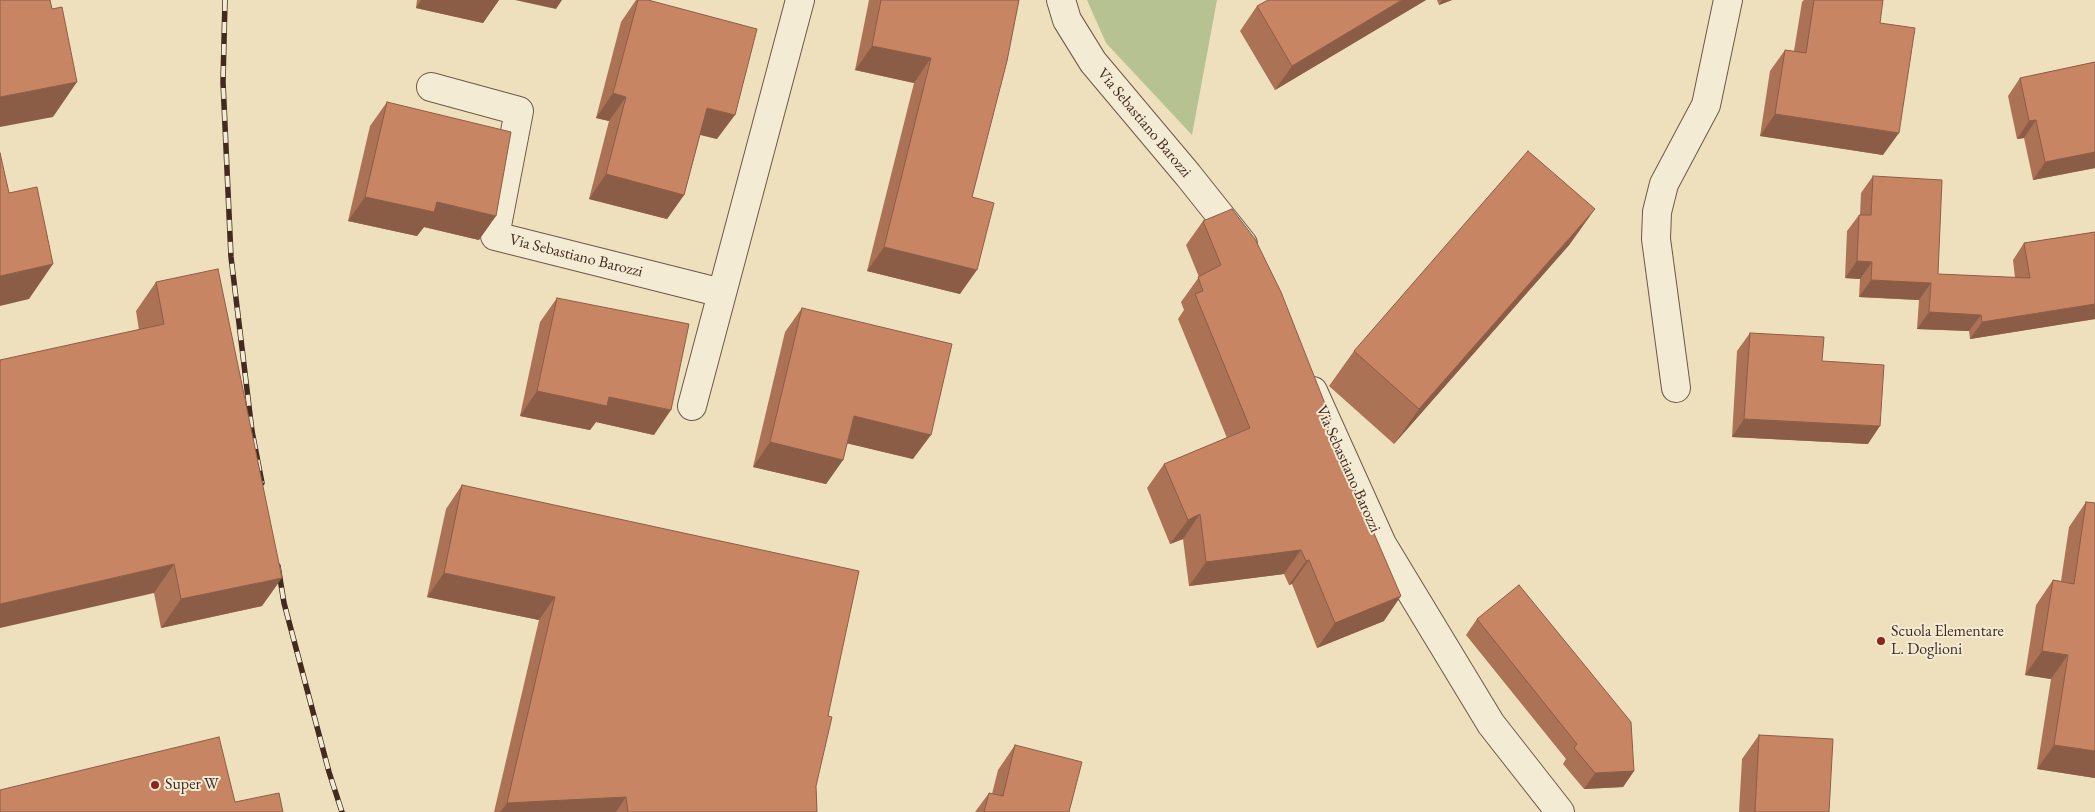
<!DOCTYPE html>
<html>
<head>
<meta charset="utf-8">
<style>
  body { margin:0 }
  canvas { display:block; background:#eee0bd }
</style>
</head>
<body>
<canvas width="2095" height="812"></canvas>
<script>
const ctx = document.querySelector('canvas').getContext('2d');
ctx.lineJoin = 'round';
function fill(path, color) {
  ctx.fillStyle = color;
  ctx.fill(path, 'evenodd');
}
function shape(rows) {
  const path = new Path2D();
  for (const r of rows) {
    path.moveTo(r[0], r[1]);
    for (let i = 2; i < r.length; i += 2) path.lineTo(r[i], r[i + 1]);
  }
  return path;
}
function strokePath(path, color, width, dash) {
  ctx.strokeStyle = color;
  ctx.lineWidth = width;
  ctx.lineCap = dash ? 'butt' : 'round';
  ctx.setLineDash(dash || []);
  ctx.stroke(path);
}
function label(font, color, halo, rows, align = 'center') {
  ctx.font = font + ' "EB Garamond",serif';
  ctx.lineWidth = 4;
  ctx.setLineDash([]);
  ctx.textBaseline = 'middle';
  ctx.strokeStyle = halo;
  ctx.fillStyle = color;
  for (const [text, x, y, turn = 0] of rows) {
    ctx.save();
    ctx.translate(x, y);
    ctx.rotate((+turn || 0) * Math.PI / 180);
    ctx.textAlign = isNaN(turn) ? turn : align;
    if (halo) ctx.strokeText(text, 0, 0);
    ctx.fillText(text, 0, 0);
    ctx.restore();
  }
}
const green = shape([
  [1087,0,1217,0,1192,135,1106,43]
]);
const minor = shape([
  [1061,0,1067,20,1093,62,1188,175,1243,244],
  [431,87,519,111,495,236,722,293],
  [1676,388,1656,239,1657,212,1664,184,1706,105,1728,0],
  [1313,391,1382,544,1491,724,1560,812],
  [692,406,800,0]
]);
const rail = shape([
  [225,0,223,82,231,257,252,431,262,483],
  [278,566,284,603,329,772,342,812]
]);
const wall = shape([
  [417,0,499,0,483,23,416,8],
  [636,0,648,0,717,139,700,135,684,195,667,219,589,199,609,121,596,118,621,22],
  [869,0,1019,0,972,197,960,294,867,271,914,83,855,70],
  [1426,0,1275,90,1240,31,1257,6],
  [1437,0,1452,0,1439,5],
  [1804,0,1814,0,1880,23,1883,155,1760,136,1770,71,1785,50,1794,51,1802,2],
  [2095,62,2095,168,2033,180,2024,138,2017,139,2008,96,2020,78],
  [387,102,479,240,424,227,417,236,348,221,370,126],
  [1873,176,1938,274,2015,278,2013,260,2024,243,2095,232,2095,319,1970,339,1969,331,1917,329,1919,300,1859,297,1860,279,1845,278,1847,231,1859,215,1860,215,1861,193],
  [1203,221,1327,425,1384,621,1317,648,1292,584,1289,585,1284,574,1189,586,1183,539,1170,544,1147,488,1164,464,1227,438,1178,319,1184,310,1181,302,1199,277,1186,245],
  [1570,244,1394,444,1329,386,1354,351],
  [156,282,262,606,161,628,154,593,139,330,136,311],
  [557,298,654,435,596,422,590,430,520,416,540,322],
  [802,308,913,459,847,443,843,460,826,484,753,467,785,332],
  [1750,333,1822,361,1868,444,1732,437,1737,351],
  [462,485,828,716,816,786,817,812,494,812,539,620,427,597,446,509],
  [2086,502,2095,503,2095,778,2037,769,2051,679,2025,675,2036,605,2053,580,2061,581,2069,527],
  [1477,619,1634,771,1623,787,1584,789,1563,764,1566,759,1466,635],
  [1759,735,1829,812,1739,812,1742,759],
  [1015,745,1069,812,975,812,989,793,992,794,998,770]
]);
const shadedWall = shape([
  [421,0,499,0,483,23,416,8],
  [515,0,562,0,556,9],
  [1402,0,1426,0,1275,90,1292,66],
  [1442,0,1452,0,1439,5],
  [872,46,931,58,914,83,855,70],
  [77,82,53,117,0,127,0,97],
  [613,93,626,97,609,121,596,118],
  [707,108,735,115,717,139,690,132],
  [1775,114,1899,133,1883,155,1760,136],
  [2036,120,2024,138,2017,139,2029,121],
  [2095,152,2095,168,2033,180,2045,162],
  [606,174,684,195,667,219,589,199],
  [365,197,437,202,496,216,479,240,424,227,417,236,348,221],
  [1595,209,1570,244,1394,444,1419,409],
  [884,247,977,270,960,294,867,271],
  [1857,261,1872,262,1860,279,1845,278],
  [53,264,29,299,0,306,0,276],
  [1871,280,1931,283,1919,300,1859,297],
  [2095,304,2095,319,1970,339,1982,322],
  [1929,312,1981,315,1969,331,1917,329],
  [537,391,609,397,671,410,654,435,596,422,590,430,520,416],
  [854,416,931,435,913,459,837,441],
  [1744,419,1880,426,1868,444,1732,437],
  [770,442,843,460,826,484,753,467],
  [1200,514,1183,539,1170,544,1188,520],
  [1301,550,1284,574,1189,586,1206,562],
  [1309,560,1292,584,1289,585,1306,561],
  [174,564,154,593,0,628,0,604],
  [444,573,555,597,539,620,427,597],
  [282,578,262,606,161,628,181,599],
  [1401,596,1384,621,1317,648,1335,623],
  [2042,651,2068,655,2051,679,2025,675],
  [2054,745,2095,751,2095,778,2037,769],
  [1634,771,1623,787,1584,789,1595,773],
  [626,797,616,812,500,812,507,803]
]);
const building = shape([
  [0,0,50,0,52,9,62,7,77,82,0,97,0,0],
  [638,0,648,0,757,29,735,115,707,108,684,195,606,174,626,97,613,93,638,0],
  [881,0,1019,0,1007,61,972,197,994,203,977,270,884,247,931,58,872,46,881,0],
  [1268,0,1402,0,1292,66,1257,6,1268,0],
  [1814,0,1883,0,1880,23,1915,28,1899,133,1775,114,1785,50,1806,53,1814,0],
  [2095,62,2095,152,2045,162,2036,120,2029,121,2020,78,2095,62],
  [387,102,511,132,496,216,437,202,434,212,365,197,387,102],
  [1528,151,1595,209,1419,409,1354,351,1528,151],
  [0,153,9,193,37,187,53,264,0,276,0,153],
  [1873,176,1942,180,1938,274,2030,278,2024,243,2095,232,2095,304,1982,322,1981,315,1929,312,1931,283,1871,280,1872,262,1857,261,1859,215,1871,215,1873,176],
  [1232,209,1255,239,1281,292,1331,419,1326,422,1401,596,1335,623,1309,560,1306,561,1301,550,1206,562,1200,514,1188,520,1164,464,1250,428,1195,294,1203,291,1198,277,1221,265,1203,221,1232,209],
  [218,269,282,578,181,599,174,564,0,604,0,360,164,324,156,282,218,269],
  [557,298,689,324,671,410,609,397,607,406,537,391,557,298],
  [802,308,952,344,931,435,854,416,843,460,770,442,802,308],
  [1750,333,1824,337,1822,361,1884,365,1880,426,1744,419,1750,333],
  [462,485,859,571,828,716,832,717,816,786,817,812,628,812,626,797,507,803,555,597,444,573,462,485],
  [2086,502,2095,503,2095,751,2054,745,2068,655,2042,651,2053,580,2074,584,2086,502],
  [1519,585,1631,722,1634,771,1595,773,1574,748,1577,744,1477,619,1519,585],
  [1759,735,1833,739,1829,812,1755,812,1759,735],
  [219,737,235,802,279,793,283,812,0,812,0,790,219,737],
  [1015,745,1082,762,1069,812,984,812,989,793,1003,796,1015,745]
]);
const markers = [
  [1881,641,5,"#8f2418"],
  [155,785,5,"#8f2418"]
];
const streetNames = [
  ["Via Sebastiano Barozzi",1144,123,50],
  ["Via Sebastiano Barozzi",576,256,14],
  ["Via Sebastiano Barozzi",1348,469,66]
];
const poiNames = [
  ["Scuola Elementare",1891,632],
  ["L. Doglioni",1891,650],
  ["Super W",165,785]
];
fill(green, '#b7c292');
strokePath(minor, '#6d5848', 30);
strokePath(minor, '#f4ebd4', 28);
strokePath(rail, '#422a21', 5.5);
strokePath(rail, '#f4ebd4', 4, [11]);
fill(wall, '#ac7256');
fill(shadedWall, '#8c5d46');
fill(building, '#c88564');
strokePath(building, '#8c5d46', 1);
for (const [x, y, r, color] of markers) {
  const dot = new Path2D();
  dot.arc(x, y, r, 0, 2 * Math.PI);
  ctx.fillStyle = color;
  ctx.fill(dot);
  strokePath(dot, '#f4ebd4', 2);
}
label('16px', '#422a21', '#f4ebd4', streetNames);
label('16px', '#422a21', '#f4ebd4', poiNames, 'left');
</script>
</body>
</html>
